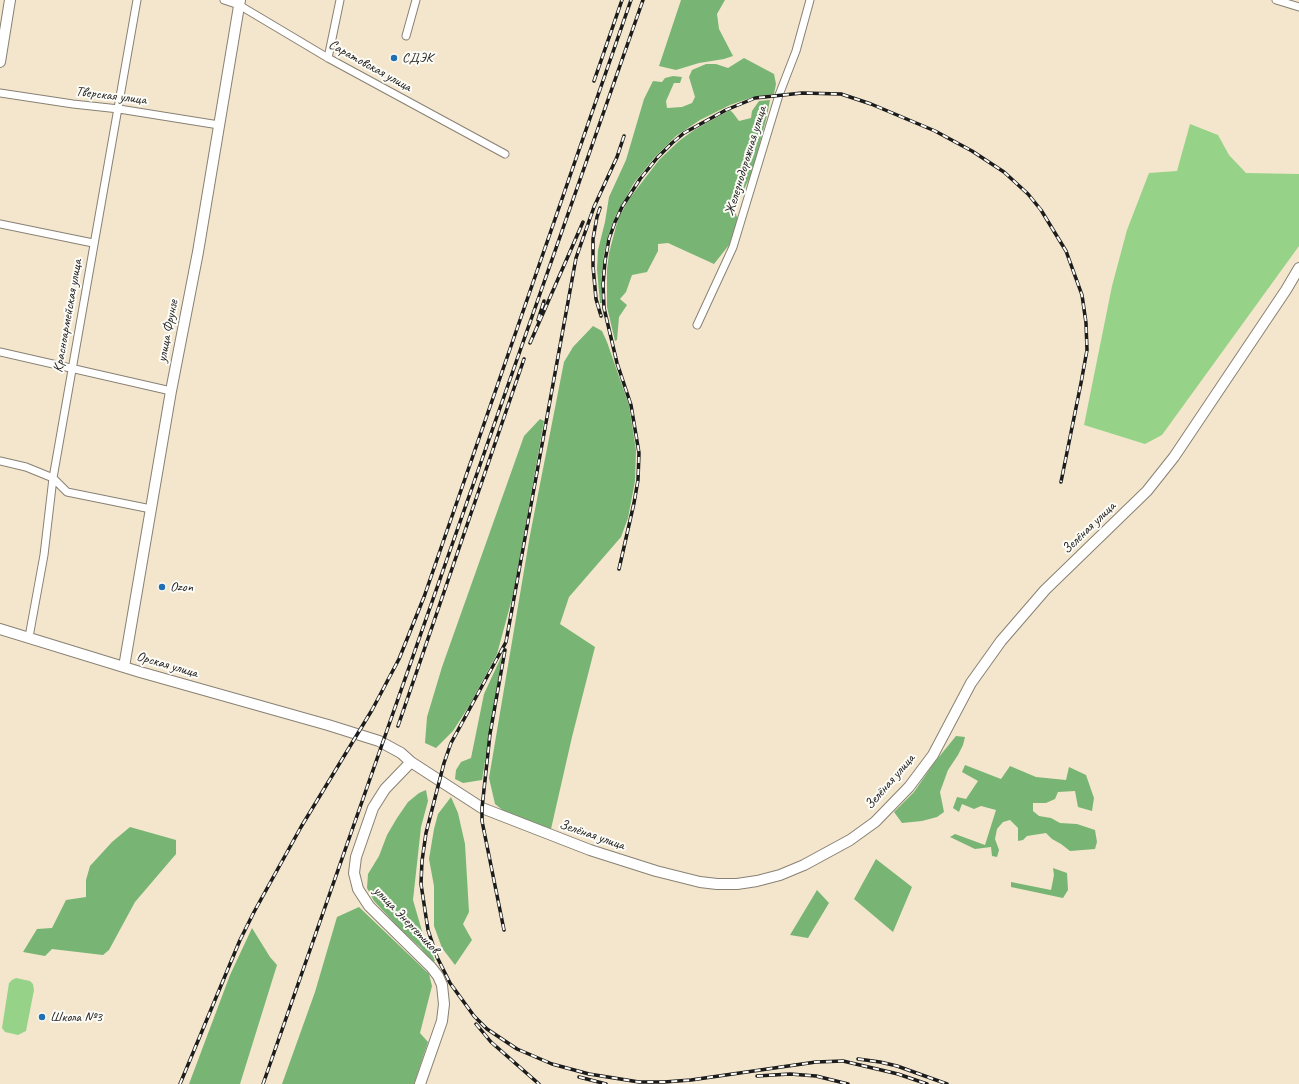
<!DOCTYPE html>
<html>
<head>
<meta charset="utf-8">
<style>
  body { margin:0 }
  canvas { display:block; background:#f3e6cc }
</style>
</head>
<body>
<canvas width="1299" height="1084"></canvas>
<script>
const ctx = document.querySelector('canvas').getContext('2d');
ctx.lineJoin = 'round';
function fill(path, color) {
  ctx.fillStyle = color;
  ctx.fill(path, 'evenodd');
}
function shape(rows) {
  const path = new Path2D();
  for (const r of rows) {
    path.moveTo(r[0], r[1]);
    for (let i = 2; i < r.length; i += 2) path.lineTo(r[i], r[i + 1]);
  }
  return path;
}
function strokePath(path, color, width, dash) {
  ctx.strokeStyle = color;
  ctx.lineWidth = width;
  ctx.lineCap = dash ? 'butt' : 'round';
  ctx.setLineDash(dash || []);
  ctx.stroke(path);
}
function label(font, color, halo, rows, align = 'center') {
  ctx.font = font + ' Caveat,sans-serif';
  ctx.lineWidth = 4;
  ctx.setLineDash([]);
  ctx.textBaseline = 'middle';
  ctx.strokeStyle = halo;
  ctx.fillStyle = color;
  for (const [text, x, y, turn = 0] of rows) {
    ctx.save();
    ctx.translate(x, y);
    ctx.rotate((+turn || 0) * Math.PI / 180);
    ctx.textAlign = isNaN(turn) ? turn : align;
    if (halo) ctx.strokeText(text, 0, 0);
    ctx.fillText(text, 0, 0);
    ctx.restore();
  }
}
const green = shape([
  [1190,124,1218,135,1229,155,1246,173,1299,174,1299,246,1162,435,1145,444,1084,425,1112,286,1127,230,1149,173,1177,171],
  [16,978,30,981,33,984,34,990,26,1031,18,1035,5,1032,2,1028,9,983,12,980]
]);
const forest = shape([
  [681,0,725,0,717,14,719,29,733,56,724,59,699,63,676,70,659,66],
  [744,58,774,74,776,84,774,94,753,97,730,105,700,120,676,136,654,158,634,183,616,215,609,233,604,254,601,281,602,303,600,303,597,269,598,250,605,222,609,197,626,160,644,99,653,81,662,82,665,78,673,76,682,77,680,83,674,83,666,101,667,108,682,107,692,103,695,97,689,77,692,70,706,64,716,64,728,68],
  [770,100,767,116,752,173,734,210,738,219,729,245,714,264,668,243,658,244,658,251,647,272,632,275,626,292,620,299,627,305,619,317,617,340,615,341,607,307,607,270,609,253,618,219,629,199,659,160,679,141,694,130,730,110,733,113,739,121,751,118,752,111,759,101],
  [593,326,602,331,607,342,629,405,636,450,635,481,628,518,621,537,569,597,560,624,595,647,572,737,551,829,505,812,495,804,489,778,530,535,564,362,573,347],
  [540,419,544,421,513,595,497,654,469,706,453,731,436,748,425,743,427,717,442,667,524,436],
  [502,655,482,780,463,783,455,779,456,770,461,762,471,758,484,694],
  [956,736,965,737,963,745,958,755,948,770,940,792,944,812,937,817,922,821,902,823,894,812,914,792,934,763],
  [965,765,1001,779,1010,766,1036,777,1066,780,1069,767,1086,775,1094,798,1092,811,1078,807,1075,791,1058,792,1055,799,1046,803,1033,803,1033,811,1039,816,1051,818,1060,823,1077,824,1095,830,1097,842,1095,849,1070,851,1061,844,1052,839,1046,833,1027,836,1023,840,1018,841,1018,828,1010,820,1003,822,997,829,995,839,999,850,997,857,992,856,991,847,975,849,950,837,955,834,985,845,996,810,981,806,974,809,962,804,959,812,953,808,957,797,966,799,978,781,962,772],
  [426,790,428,801,421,827,413,900,422,931,435,961,432,963,421,948,401,930,374,901,367,888,368,874,379,856,387,835,397,818,408,802,419,793],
  [451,797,458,813,465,844,469,912,463,924,472,940,455,965,442,948,434,926,434,886,429,859,434,829,438,814],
  [130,827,176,840,176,854,135,902,109,950,103,955,52,949,45,956,23,952,37,929,52,928,66,900,86,897,86,880,90,866,112,842],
  [876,859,912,887,893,932,854,899],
  [1053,868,1067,873,1068,890,1063,898,1011,887,1011,882,1051,890,1054,875],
  [817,890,829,903,808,938,790,935],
  [359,907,429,974,432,986,420,1033,428,1042,414,1084,282,1084,315,992,337,917],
  [252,928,270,957,277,965,240,1084,189,1084,230,975]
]);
const street = shape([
  [224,0,239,5,328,58,505,154],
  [1276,0,1299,7],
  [406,36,416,0],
  [328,58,340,0],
  [0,93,73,104,119,109,219,125],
  [0,224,93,243],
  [697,325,733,247,779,95,796,51,810,0],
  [0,352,171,391],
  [0,461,26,467,53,478,67,492,151,509],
  [29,637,44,555,53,478,137,0]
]);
const secondary = shape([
  [0,62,10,0],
  [0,629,140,672,328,725,379,741,401,753,411,762,482,808,590,850,656,871,700,882,717,884,737,884,757,881,780,875,804,865,850,840,875,822,909,787,933,755,971,683,1001,641,1045,590,1147,491,1174,457,1286,290,1299,268],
  [124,667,171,391,198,252,240,0],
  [411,762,385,789,373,808,356,857,354,873,358,889,369,906,431,967,438,976,442,985,444,1004,442,1021,420,1084]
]);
const rail = shape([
  [594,81,622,0],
  [624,136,617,157,594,207,576,258,506,642,451,743,444,763,426,833,422,861,421,884,428,930,437,957,450,983,474,1016,487,1029,517,1049,552,1064,589,1074,639,1082,664,1082,691,1080,816,1062,843,1061,898,1074,927,1084],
  [600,208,597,217,593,239,593,266,596,299,601,316],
  [538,320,544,301],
  [530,343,583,222],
  [619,569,634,503,638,480,639,453,631,405,617,363,604,308,603,284,605,261,609,239,615,222,622,207,640,179,657,158,672,143,684,133,726,110,755,98,802,93,841,94,871,104,935,131,972,151,1004,172,1028,194,1041,210,1066,251,1082,295,1086,323,1087,350,1081,383,1061,482],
  [398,726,524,359],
  [504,930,482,821,482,808,490,734,505,650],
  [476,1024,491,1042,539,1084],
  [858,1059,880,1062,897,1066,947,1084],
  [757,1076,790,1074,816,1076,848,1084],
  [579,1077,606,1084],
  [180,1084,240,940,254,912,301,827,372,710,399,659,424,597,631,0],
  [263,1084,643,0]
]);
const markers = [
  [394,58,4,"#1f6fb2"],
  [162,587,4,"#1f6fb2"],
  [42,1017,4,"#1f6fb2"]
];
const poiNames = [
  ["СДЭК",402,58],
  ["Ozon",170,587],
  ["Школа №3",50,1017]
];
const streetNames = [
  ["Саратовская улица",370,66,29],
  ["Тверская улица",111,96,7],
  ["Железнодорожная улица",746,161,-73],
  ["Красноармейская улица",68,316,-80],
  ["улица Фрунзе",168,331,-79],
  ["Зелёная улица",1089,528,-44],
  ["Орская улица",167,665,16],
  ["Зелёная улица",890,782,-49],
  ["Зелёная улица",592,835,19],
  ["улица Энергетиков",406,920,46]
];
fill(green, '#96d388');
fill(forest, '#78b574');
strokePath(street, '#888174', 9);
strokePath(secondary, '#888174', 12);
strokePath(street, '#fff', 7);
strokePath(secondary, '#fff', 10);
strokePath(rail, '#1c1c1c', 3.5);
strokePath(rail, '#fdfcf7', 2, [6]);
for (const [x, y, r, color] of markers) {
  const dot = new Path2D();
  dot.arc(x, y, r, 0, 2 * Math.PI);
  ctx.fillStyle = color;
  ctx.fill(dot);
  strokePath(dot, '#fdfcf7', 1.5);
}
label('14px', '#1c1c1c', '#fdfcf7', poiNames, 'left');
label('14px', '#1c1c1c', '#fdfcf7', streetNames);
</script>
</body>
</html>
